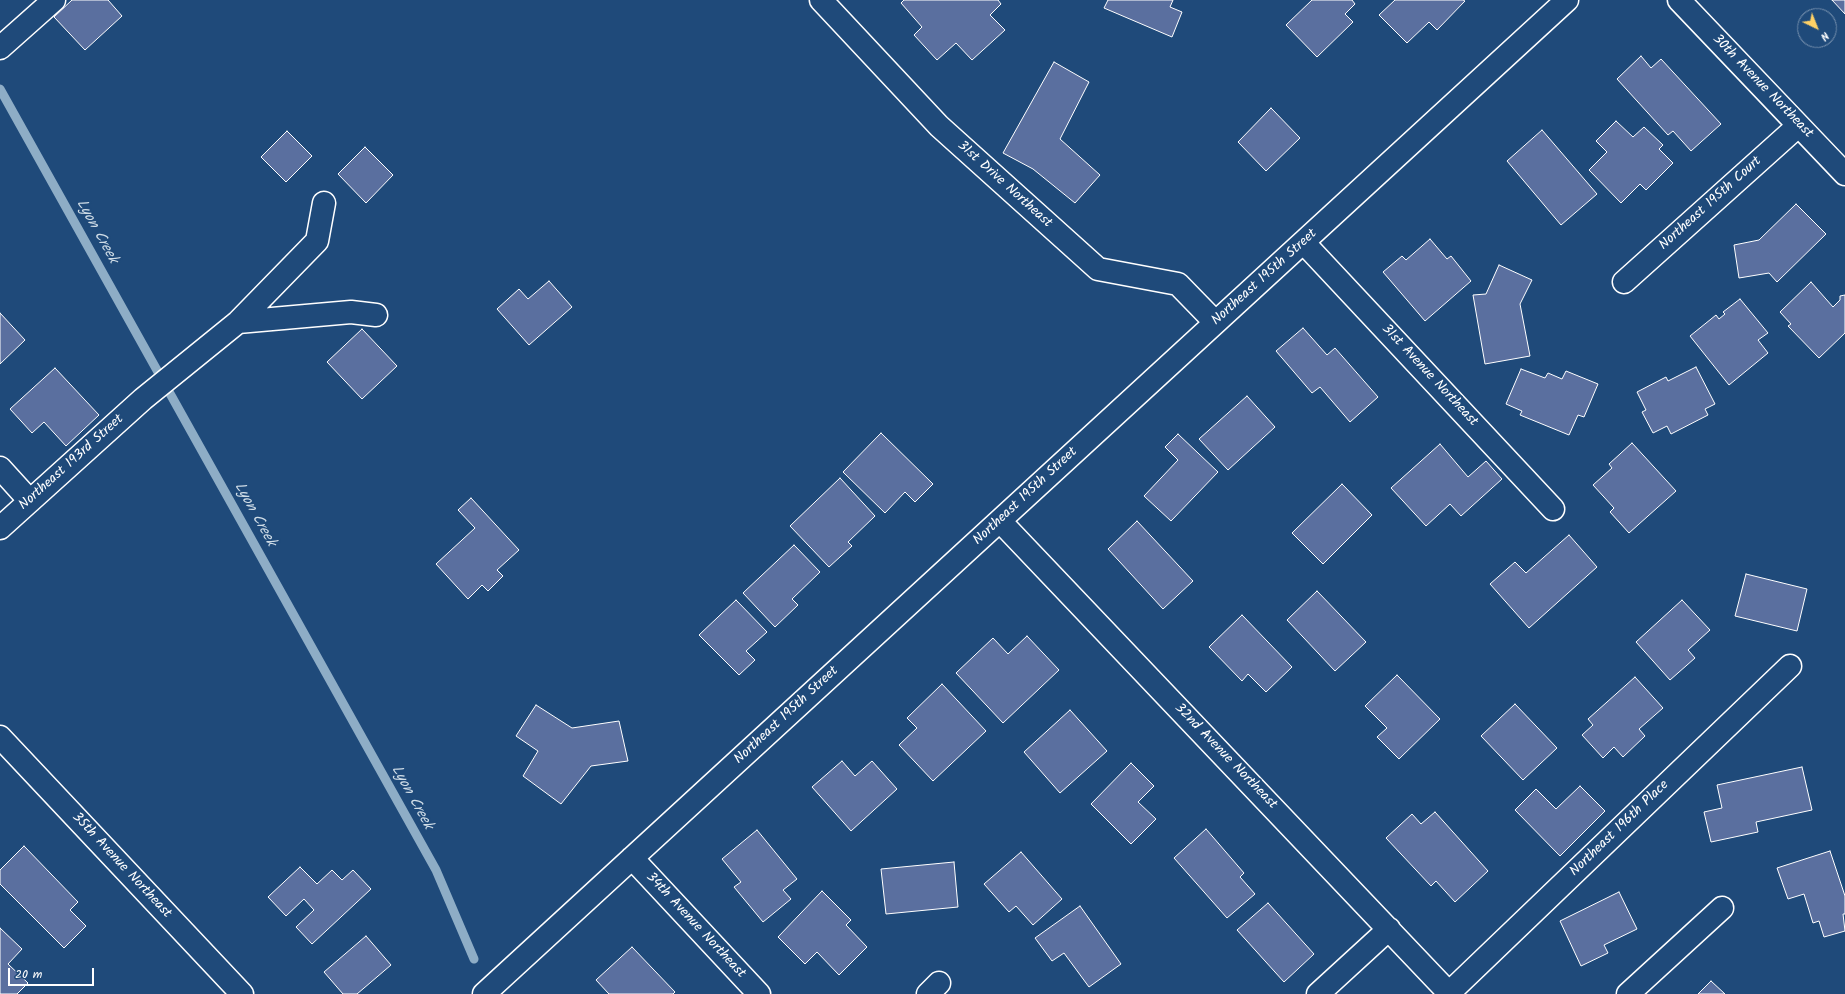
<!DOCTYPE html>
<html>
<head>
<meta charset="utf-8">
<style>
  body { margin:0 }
  #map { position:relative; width:1845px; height:994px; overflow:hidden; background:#1f4a7a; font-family:Kalam,sans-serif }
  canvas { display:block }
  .north { position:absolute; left:1797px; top:8px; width:40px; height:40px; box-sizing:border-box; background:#1f4a7a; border:1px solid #7992af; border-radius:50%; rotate:137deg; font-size:11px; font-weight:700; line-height:16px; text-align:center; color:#fff }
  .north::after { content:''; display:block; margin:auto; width:14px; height:18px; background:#ffd166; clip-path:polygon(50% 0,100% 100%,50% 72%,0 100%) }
  .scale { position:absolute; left:8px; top:968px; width:86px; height:18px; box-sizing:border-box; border:2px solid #fff; border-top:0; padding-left:5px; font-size:12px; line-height:14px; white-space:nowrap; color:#fff; -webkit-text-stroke:3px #1f4a7a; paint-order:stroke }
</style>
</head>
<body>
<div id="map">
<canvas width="1845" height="994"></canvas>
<div class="north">N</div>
<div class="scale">20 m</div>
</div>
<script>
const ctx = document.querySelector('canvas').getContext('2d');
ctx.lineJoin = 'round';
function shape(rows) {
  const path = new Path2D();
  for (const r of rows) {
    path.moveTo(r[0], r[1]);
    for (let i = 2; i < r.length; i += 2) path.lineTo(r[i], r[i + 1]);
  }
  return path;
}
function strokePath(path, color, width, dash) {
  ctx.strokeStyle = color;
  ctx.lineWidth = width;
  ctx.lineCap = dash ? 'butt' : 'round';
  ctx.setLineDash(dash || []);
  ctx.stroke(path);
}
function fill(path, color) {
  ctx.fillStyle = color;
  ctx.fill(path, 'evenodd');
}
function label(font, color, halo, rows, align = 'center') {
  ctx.font = font + ' Kalam,sans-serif';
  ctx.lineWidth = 4;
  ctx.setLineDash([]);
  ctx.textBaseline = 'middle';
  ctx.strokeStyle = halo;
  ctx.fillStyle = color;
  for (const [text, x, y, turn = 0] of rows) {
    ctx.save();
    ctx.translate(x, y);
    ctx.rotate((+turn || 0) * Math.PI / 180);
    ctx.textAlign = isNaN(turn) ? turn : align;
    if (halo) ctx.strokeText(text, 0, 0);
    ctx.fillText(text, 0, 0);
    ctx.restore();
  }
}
const stream = shape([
  [0,89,436,870,474,959]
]);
const building = shape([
  [72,0,108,0,122,16,85,50,54,17,72,0],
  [904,0,998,0,1001,4,990,15,1005,30,972,60,956,43,937,60,914,35,922,27,901,3,904,0],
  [1108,0,1173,0,1170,7,1182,12,1172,37,1104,8,1108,0],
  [1312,0,1352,0,1355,4,1345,14,1353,22,1317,57,1286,25,1312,0],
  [1395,0,1463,0,1465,1,1437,30,1429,22,1407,43,1379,15,1395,0],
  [1832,0,1845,0,1845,14,1832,0],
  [1641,56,1651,68,1661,59,1721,124,1691,151,1673,131,1668,135,1617,79,1641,56],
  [1054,62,1089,82,1060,139,1100,175,1075,203,1033,169,1003,153,1054,62],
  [1271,108,1300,138,1266,171,1238,142,1271,108],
  [1616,121,1633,137,1644,127,1663,145,1659,149,1673,163,1646,190,1640,184,1621,203,1589,170,1607,152,1596,141,1616,121],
  [1542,130,1597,194,1561,225,1507,161,1542,130],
  [287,131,312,156,286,182,261,157,287,131],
  [365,147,393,175,366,203,338,174,365,147],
  [1796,204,1826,234,1777,282,1769,273,1739,278,1734,245,1759,240,1796,204],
  [1430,239,1447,259,1451,256,1471,281,1425,321,1383,272,1402,256,1406,260,1430,239],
  [1499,265,1532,280,1520,304,1530,356,1485,364,1473,295,1486,294,1499,265],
  [549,281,572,307,529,345,497,309,519,289,528,299,549,281],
  [1811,282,1833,307,1840,300,1840,296,1845,295,1845,333,1819,358,1788,326,1791,324,1780,312,1811,282],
  [1740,299,1768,333,1758,340,1768,353,1729,385,1690,336,1716,315,1719,319,1725,314,1723,312,1740,299],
  [0,313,25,340,0,364,0,313],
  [1303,328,1327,355,1335,348,1378,397,1350,422,1320,387,1312,393,1276,351,1303,328],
  [362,329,397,366,362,399,327,362,362,329],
  [1696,367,1715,404,1705,409,1708,415,1671,434,1667,426,1653,433,1642,412,1646,410,1637,392,1666,377,1668,381,1696,367],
  [55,368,99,415,66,446,44,422,32,433,10,409,55,368],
  [1521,369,1545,378,1548,373,1562,379,1566,371,1598,384,1584,417,1578,415,1569,435,1520,415,1522,411,1506,404,1521,369],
  [1247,396,1275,427,1228,470,1199,439,1247,396],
  [881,433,933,484,915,502,905,492,885,513,843,472,881,433],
  [1178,434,1218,472,1171,521,1144,496,1178,460,1165,447,1178,434],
  [1632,443,1676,491,1629,533,1610,512,1614,508,1593,485,1612,468,1609,464,1632,443],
  [1440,444,1468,477,1486,461,1502,479,1461,516,1450,504,1426,526,1391,488,1440,444],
  [840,478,875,516,848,542,852,546,829,567,790,526,840,478],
  [1342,484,1372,515,1323,564,1292,533,1342,484],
  [471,498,519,550,497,570,503,576,488,591,482,585,468,599,436,564,475,528,458,510,471,498],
  [1137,521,1193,581,1163,609,1108,549,1137,521],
  [1569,535,1597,567,1529,628,1490,584,1515,562,1526,573,1569,535],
  [794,545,820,572,792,599,798,605,775,627,743,593,794,545],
  [1746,574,1807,589,1797,631,1735,616,1746,574],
  [1317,591,1366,642,1335,671,1287,620,1317,591],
  [736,600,767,632,746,651,755,660,739,675,699,635,736,600],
  [1682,600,1710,630,1688,650,1695,658,1670,680,1636,642,1682,600],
  [1242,615,1292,667,1266,692,1248,674,1242,681,1209,647,1242,615],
  [1027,636,1059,670,1003,723,956,673,993,638,1008,654,1027,636],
  [1397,675,1440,719,1399,759,1377,737,1387,728,1365,706,1397,675],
  [1635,677,1663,708,1639,729,1645,736,1623,757,1614,747,1603,758,1582,735,1593,725,1588,719,1635,677],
  [942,684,986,731,933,781,899,745,917,728,907,718,942,684],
  [1515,704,1557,748,1523,780,1481,736,1515,704],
  [536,705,572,728,619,721,628,761,591,766,561,804,523,776,538,751,516,736,536,705],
  [1070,710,1107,751,1060,793,1024,752,1070,710],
  [842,761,855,776,872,761,897,789,851,831,812,787,842,761],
  [1131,763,1154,786,1138,802,1156,819,1131,844,1091,804,1131,763],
  [1802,767,1812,810,1756,822,1758,832,1711,842,1704,812,1722,808,1717,785,1802,767],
  [1580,786,1605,811,1560,856,1515,810,1536,789,1556,809,1580,786],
  [1435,812,1488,871,1455,902,1436,881,1431,886,1386,838,1412,814,1421,824,1435,812],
  [1206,829,1244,873,1240,877,1255,894,1227,918,1174,858,1206,829],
  [757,830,797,879,783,890,791,899,763,922,734,887,741,882,722,859,757,830],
  [24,846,78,902,70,910,86,926,64,948,0,884,0,870,24,846],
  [1830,851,1845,896,1845,914,1843,914,1845,931,1824,937,1819,921,1813,923,1804,894,1788,899,1777,868,1830,851],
  [1021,852,1062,899,1033,925,1016,906,1009,912,984,884,1021,852],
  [954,862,958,907,886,914,881,869,954,862],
  [300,867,317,884,332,870,342,880,353,870,371,889,312,944,296,927,314,910,304,899,286,916,268,897,300,867],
  [822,891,851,920,846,925,867,947,839,975,817,952,805,964,778,937,822,891],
  [1619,892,1637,929,1604,945,1608,953,1581,966,1560,921,1619,892],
  [1268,903,1314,954,1284,982,1237,930,1268,903],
  [1080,906,1121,964,1089,987,1064,953,1052,961,1035,938,1080,906],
  [0,928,22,949,8,964,28,983,17,994,0,994,0,928],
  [366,936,391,965,357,994,343,994,324,972,366,936],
  [632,947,675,992,673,994,609,994,596,980,632,947],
  [1711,981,1725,994,1698,994,1711,981]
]);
const minor = shape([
  [821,0,939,126,1098,269,1178,284,1215,322],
  [1679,0,1845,174],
  [0,48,54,0],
  [1304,243,1553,509],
  [1624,282,1798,126],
  [238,322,351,312,376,315],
  [0,468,30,501],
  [1000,521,1450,994],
  [0,528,143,399,238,322,317,241,324,203],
  [0,737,242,994],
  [632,858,759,994],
  [1449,993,1790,666],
  [484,994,1567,0],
  [928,994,939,983],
  [1318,994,1389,929],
  [1628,994,1722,908]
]);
const streetNames = [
  ["30th Avenue Northeast",1762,87,46],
  ["31st Drive Northeast",1004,185,42],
  ["Northeast 195th Court",1711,204,-42],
  ["Northeast 195th Street",1265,278,-42],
  ["31st Avenue Northeast",1429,376,47],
  ["Northeast 193rd Street",72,463,-42],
  ["Northeast 195th Street",1026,497,-43],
  ["Northeast 195th Street",787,716,-43],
  ["32nd Avenue Northeast",1225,757,46],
  ["Northeast 196th Place",1620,829,-44],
  ["35th Avenue Northeast",121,866,47],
  ["34th Avenue Northeast",695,926,47]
];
const waterNames = [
  ["Lyon Creek",96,232,61],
  ["Lyon Creek",254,515,61],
  ["Lyon Creek",411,798,61]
];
strokePath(stream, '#8eadc6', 9);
fill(building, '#5a6f9f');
strokePath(building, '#fff', 1);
strokePath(minor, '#fff', 25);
strokePath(minor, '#1f4a7a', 22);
label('14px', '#fff', '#1f4a7a', streetNames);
label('italic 15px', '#d0dde7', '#1f4a7a', waterNames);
</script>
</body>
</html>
